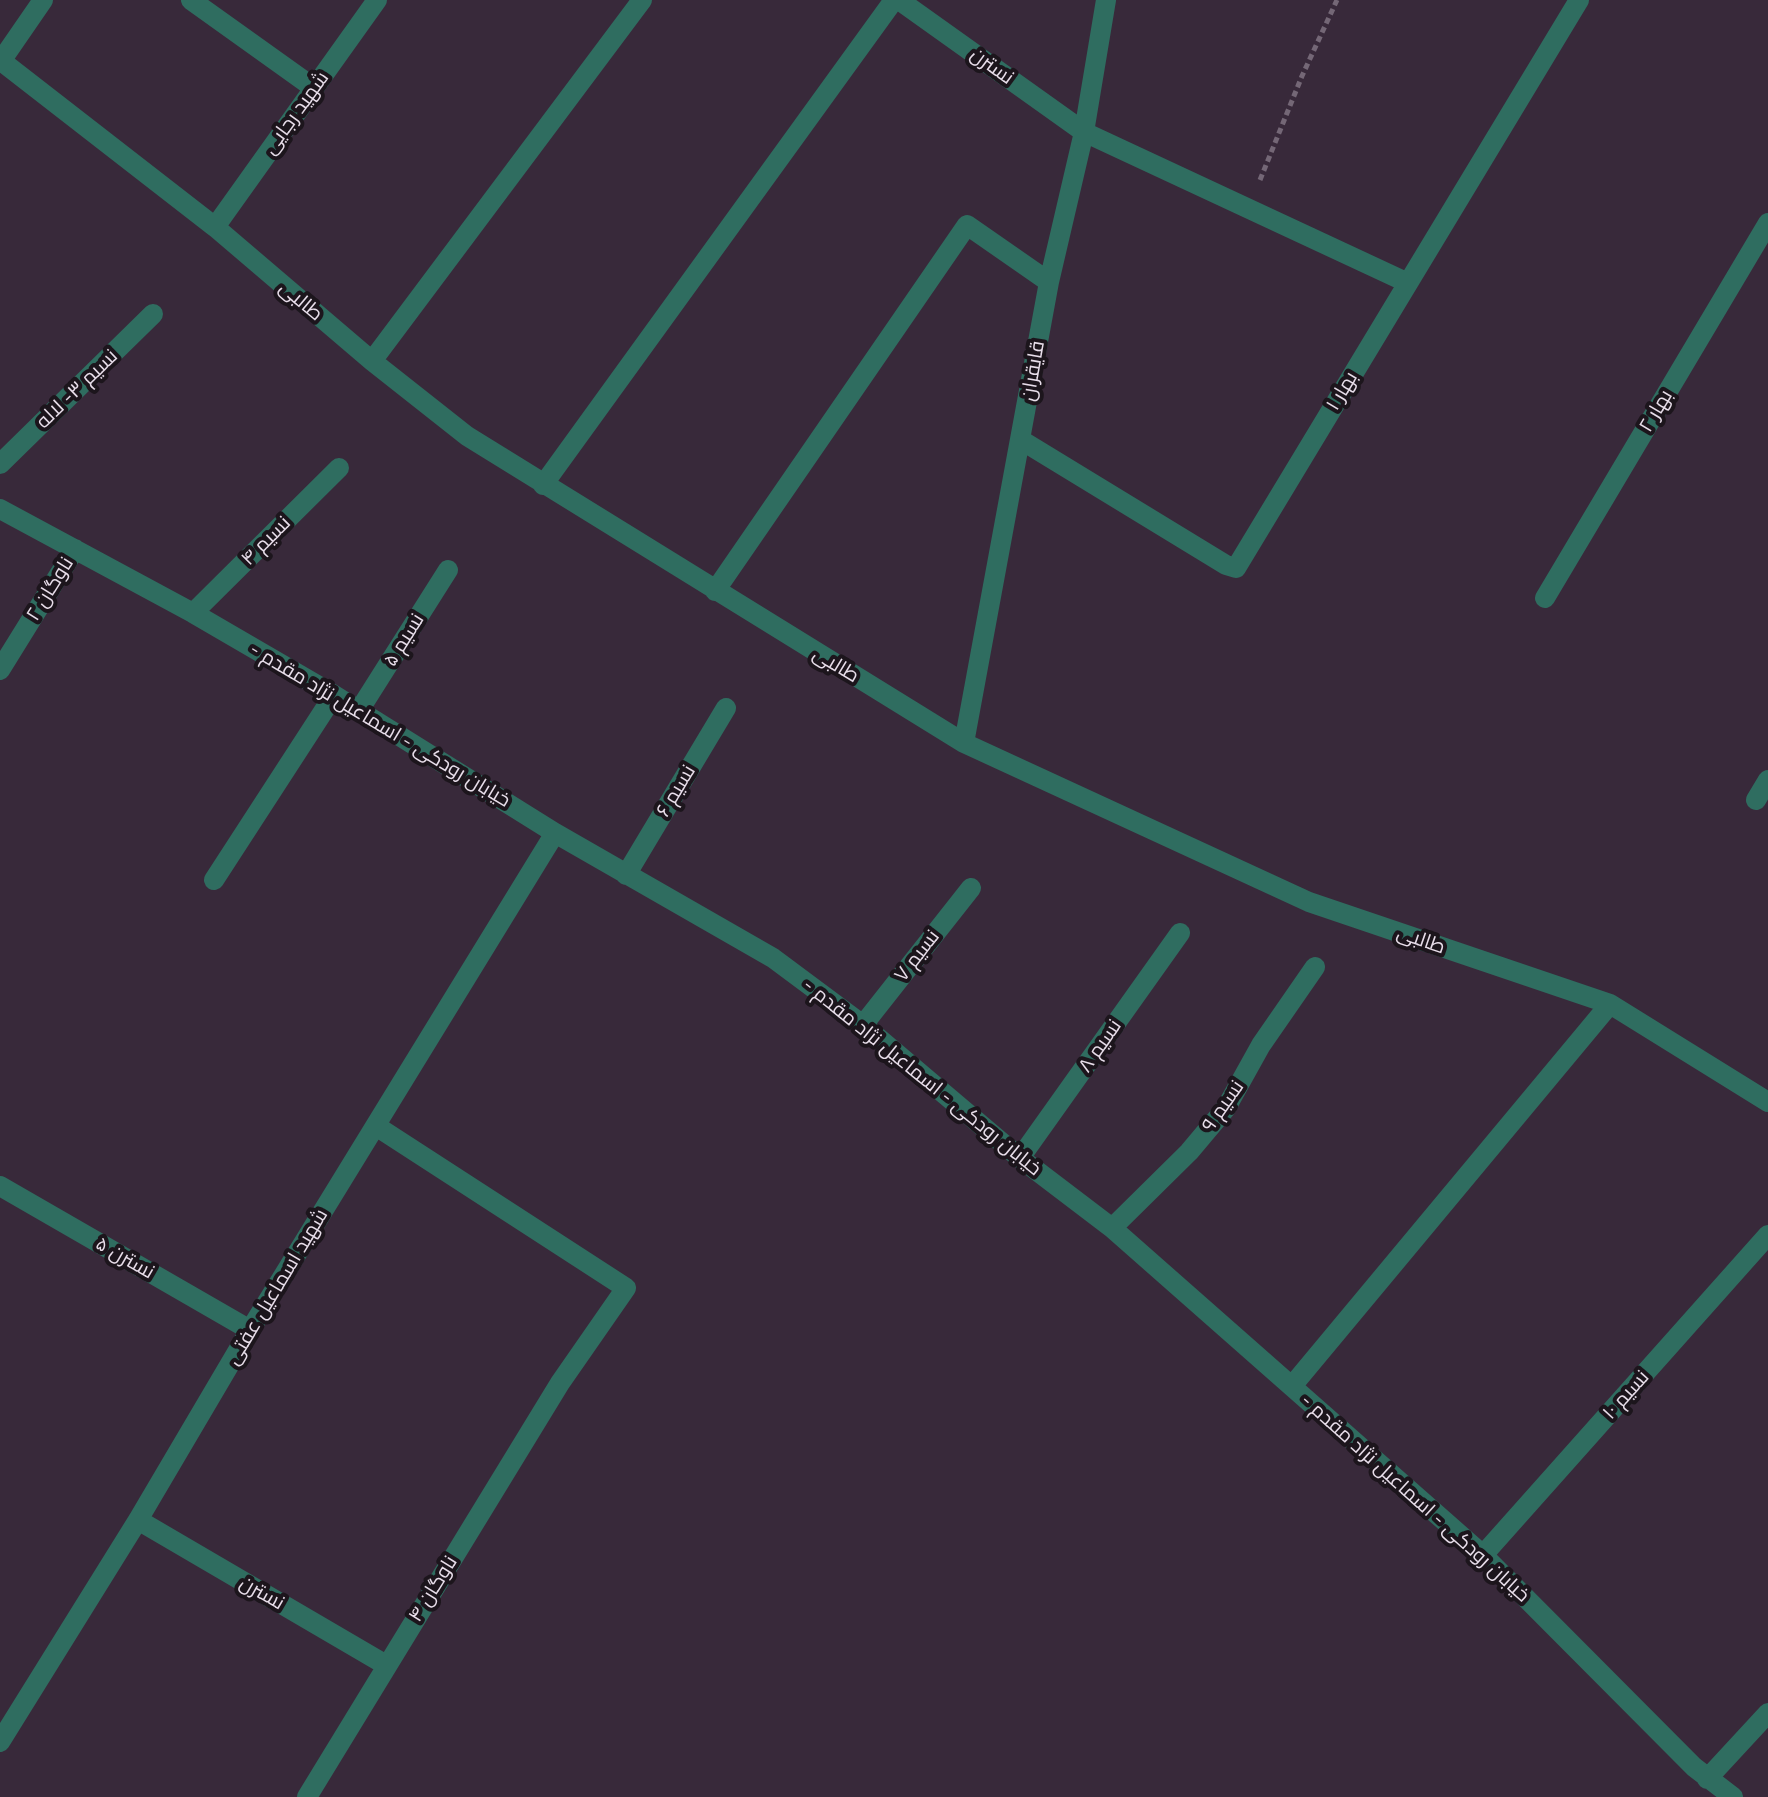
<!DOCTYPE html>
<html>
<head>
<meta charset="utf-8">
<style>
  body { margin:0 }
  canvas { display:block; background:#38293a }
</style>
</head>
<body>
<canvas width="1768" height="1797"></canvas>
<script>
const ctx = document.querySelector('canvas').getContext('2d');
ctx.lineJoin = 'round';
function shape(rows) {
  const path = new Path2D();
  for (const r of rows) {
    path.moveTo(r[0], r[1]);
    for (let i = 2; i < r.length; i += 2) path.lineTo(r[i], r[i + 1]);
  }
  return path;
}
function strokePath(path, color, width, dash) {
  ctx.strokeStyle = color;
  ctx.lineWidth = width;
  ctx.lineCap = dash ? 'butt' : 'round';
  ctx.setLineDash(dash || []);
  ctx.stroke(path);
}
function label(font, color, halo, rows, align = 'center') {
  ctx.font = font + ' Mulish,Cairo,sans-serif';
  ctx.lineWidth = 8;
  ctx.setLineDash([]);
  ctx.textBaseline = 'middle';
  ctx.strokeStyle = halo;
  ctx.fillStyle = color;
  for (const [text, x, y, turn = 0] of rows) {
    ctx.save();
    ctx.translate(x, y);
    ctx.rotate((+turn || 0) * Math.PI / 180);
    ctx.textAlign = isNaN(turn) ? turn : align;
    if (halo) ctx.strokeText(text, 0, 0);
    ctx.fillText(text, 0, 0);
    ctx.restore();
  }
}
const path = shape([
  [1260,180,1302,76,1337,0]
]);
const minor = shape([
  [191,0,314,88],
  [899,0,1084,132,1406,282],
  [0,60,215,227,372,361,467,436,964,743,1309,902,1610,1004,1768,1102],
  [1,61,43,0],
  [215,227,377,0],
  [372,361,642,0],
  [1021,440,1226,565,1236,568,1579,0],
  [0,464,153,314],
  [543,485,894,0],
  [0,509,193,613,334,695,555,833,773,958,863,1025,1020,1158,1112,1228,1483,1555,1694,1767,1733,1797],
  [715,591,967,225,1049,282],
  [1545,598,1768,223],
  [193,613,339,468],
  [0,670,75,549],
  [360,709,448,570],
  [964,743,1049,282,1084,132,1106,0],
  [1756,800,1768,780],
  [626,875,726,708],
  [214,880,334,695],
  [863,1025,971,888],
  [1020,1158,1180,933],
  [0,1186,250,1330],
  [1112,1228,1189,1152,1226,1108,1261,1045,1315,967],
  [1292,1386,1610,1004],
  [138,1520,386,1665],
  [1483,1555,1768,1235],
  [0,1742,138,1520,250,1330,555,833],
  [1707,1779,1768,1713],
  [307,1797,560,1383,626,1288,376,1126]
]);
const streetNames = [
  ["نسترن",992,66,36],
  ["شهید رجایی",296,113,-54],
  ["طالبی",301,301,40],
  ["قایقران",1033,371,-80],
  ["نسیم ۳- لاله",77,389,-44],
  ["بهار ۱",1342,391,-59],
  ["بهار ۲",1656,411,-59],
  ["نسیم ۴",266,541,-45],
  ["ناوگان ۲",50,589,-58],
  ["نسیم ۵",404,640,-58],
  ["طالبی",836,665,31],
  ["- خیابان رودکی - اسماعیل نژاد مقدم",380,725,31],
  ["نسیم ۶",676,791,-59],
  ["طالبی",1421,940,19],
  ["نسیم ۷",917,956,-52],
  ["نسیم ۸",1100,1046,-55],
  ["- خیابان رودکی - اسماعیل نژاد مقدم",922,1077,39],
  ["نسیم ۹",1223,1106,-55],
  ["نسترن ۵",125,1258,30],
  ["شهید اسماعیل عفتی",277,1287,-59],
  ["نسیم ۱۰",1626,1395,-48],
  ["- خیابان رودکی - اسماعیل نژاد مقدم",1415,1498,42],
  ["ناوگان ۴",433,1589,-58],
  ["نسترن",262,1593,30]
];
strokePath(path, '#746776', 5, [6, 4]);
strokePath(minor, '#2f6d60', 20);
label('20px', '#e8deea', '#1c151c', streetNames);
</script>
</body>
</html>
